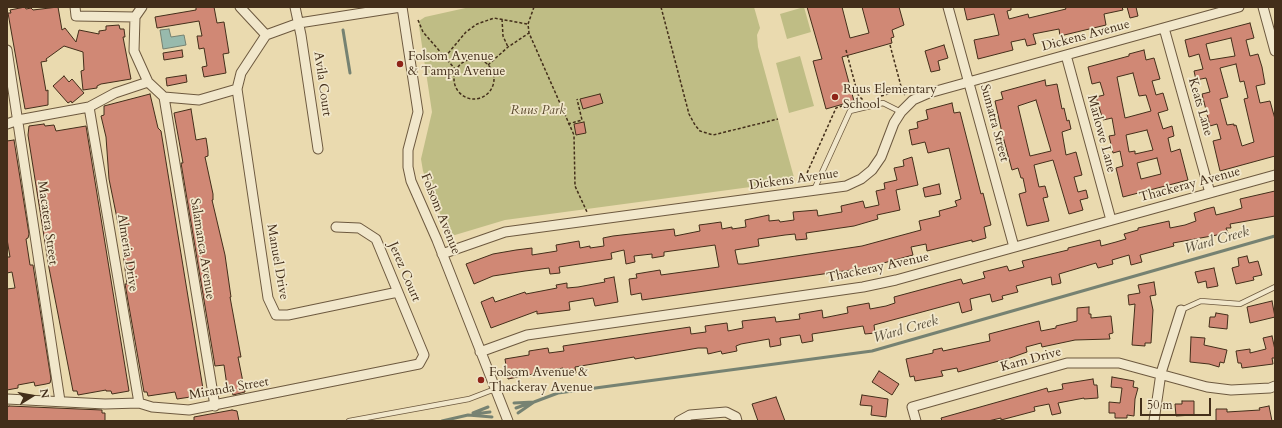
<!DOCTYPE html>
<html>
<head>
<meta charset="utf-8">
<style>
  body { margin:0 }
  #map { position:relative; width:1282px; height:428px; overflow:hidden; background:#eadaaf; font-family:Cardo,serif }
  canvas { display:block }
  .frame { position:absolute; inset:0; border:8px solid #432e1a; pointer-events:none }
  .north { position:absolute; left:12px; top:376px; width:40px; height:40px; -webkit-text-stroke:3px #f1e7cb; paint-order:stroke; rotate:79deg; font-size:11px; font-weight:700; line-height:16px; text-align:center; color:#432e1a }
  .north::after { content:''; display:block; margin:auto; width:14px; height:18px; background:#432e1a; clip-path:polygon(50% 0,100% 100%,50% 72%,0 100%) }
  .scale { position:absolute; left:1140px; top:398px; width:71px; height:18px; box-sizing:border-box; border:2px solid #432e1a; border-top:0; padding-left:5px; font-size:12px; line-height:14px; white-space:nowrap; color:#432e1a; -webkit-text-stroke:3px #f1e7cb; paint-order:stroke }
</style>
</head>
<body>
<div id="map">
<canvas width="1282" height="428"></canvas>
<div class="frame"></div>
<div class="north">N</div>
<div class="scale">50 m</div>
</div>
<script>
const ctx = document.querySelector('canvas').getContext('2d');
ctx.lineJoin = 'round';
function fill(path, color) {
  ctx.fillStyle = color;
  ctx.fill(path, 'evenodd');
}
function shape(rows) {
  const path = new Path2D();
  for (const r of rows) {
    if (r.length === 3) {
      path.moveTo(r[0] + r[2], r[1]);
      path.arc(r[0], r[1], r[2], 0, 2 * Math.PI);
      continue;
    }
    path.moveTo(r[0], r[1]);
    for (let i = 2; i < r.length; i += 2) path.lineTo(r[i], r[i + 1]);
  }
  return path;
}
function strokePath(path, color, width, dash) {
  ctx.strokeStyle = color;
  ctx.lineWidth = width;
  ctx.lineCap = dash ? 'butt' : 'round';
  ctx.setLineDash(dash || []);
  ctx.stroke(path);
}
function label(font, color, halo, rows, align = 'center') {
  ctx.font = font + ' Cardo,serif';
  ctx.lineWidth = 3.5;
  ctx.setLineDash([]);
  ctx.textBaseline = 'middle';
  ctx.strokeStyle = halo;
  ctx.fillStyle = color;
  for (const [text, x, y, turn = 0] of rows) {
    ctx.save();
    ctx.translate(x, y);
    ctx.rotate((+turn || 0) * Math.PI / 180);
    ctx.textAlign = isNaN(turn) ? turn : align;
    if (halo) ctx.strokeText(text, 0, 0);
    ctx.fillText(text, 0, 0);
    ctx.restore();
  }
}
const green = shape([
  [470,7,754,7,760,28,757,35,758,47,795,181,505,220,455,235,450,235,447,231,423,171,421,159,432,112,419,26,419,21,425,17],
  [804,7,811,32,787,39,780,14],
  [800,56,814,106,789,113,776,63]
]);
const water = shape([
  [169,29,171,37,184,35,186,45,163,49,160,30,169,29]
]);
const stream = shape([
  [343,30,350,73],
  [514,403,534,402],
  [516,408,530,403],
  [473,413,488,407],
  [518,413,534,402,558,393,872,351,1275,236],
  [474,414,490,412],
  [442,421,468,415,492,417]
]);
const building = shape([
  [25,7,26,9,31,8,33,10,58,7,62,30,65,28,76,42,79,30,99,34,99,31,106,30,106,26,119,25,120,29,124,29,125,37,123,37,131,79,101,84,97,86,97,88,83,90,81,71,84,70,83,52,64,46,46,59,47,61,41,62,46,91,48,90,48,105,25,109,8,13,11,13,10,10,25,7],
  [196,7,214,7,217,23,224,22,229,53,223,54,226,73,204,77,202,67,207,66,204,48,199,49,197,36,202,36,199,21,157,28,155,17,196,10,196,7],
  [807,7,842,7,850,38,869,33,862,7,899,7,904,25,892,30,894,37,891,38,892,43,842,57,854,101,826,109,813,61,822,59,807,7],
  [964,7,1011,7,1011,10,1007,11,1009,19,1028,14,1029,18,1066,9,1065,7,1122,7,1123,10,1104,14,1106,25,1060,36,1059,29,1033,34,1036,44,1027,46,1025,39,1011,42,1013,50,978,59,974,40,999,35,994,14,967,20,964,7],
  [1127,7,1136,7,1138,16,1130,18,1127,7],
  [1250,23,1254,38,1246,40,1250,56,1258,54,1262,67,1265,84,1256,86,1260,103,1270,101,1275,119,1275,156,1220,171,1213,141,1221,139,1217,124,1210,126,1202,94,1210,92,1206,78,1196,80,1194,71,1203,69,1199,54,1189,57,1185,40,1250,23],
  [1231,38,1235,56,1210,60,1206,44,1231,38],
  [1236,64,1240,82,1244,81,1248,98,1244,99,1254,142,1242,146,1236,125,1234,126,1234,124,1227,125,1220,99,1228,97,1220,68,1236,64],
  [944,45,948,58,938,61,940,70,931,72,925,51,944,45],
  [182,50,183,57,164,60,163,53,182,50],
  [1144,50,1146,60,1154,58,1160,79,1152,81,1156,95,1163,93,1168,110,1158,113,1163,129,1172,126,1174,136,1168,138,1171,152,1180,149,1188,180,1123,197,1116,168,1123,166,1120,151,1113,153,1109,136,1115,135,1112,118,1103,120,1096,97,1104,95,1100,82,1092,84,1088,67,1129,56,1129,54,1144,50],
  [1133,73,1139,96,1146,95,1151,111,1125,118,1117,77,1133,73],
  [1147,130,1153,150,1135,154,1135,151,1129,152,1126,135,1147,130],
  [1157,158,1161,174,1141,179,1137,163,1157,158],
  [186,75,187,82,167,86,166,78,186,75],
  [64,76,69,82,72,79,84,93,72,103,71,101,68,103,53,86,64,76],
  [1045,80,1046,86,1057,84,1062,109,1064,108,1067,121,1069,120,1071,129,1062,132,1066,155,1076,152,1082,175,1074,177,1078,192,1086,190,1088,198,1080,200,1083,210,1069,214,1053,160,1034,165,1039,187,1045,186,1048,197,1043,198,1049,221,1027,226,1019,194,1026,192,1023,178,1021,178,1018,168,1012,170,1002,133,995,101,1003,99,1001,92,1045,80],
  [1036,100,1051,151,1030,156,1018,106,1036,100],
  [150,94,158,128,161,131,204,395,177,399,175,392,148,396,147,392,144,392,125,284,127,284,121,238,109,179,106,137,101,116,104,115,104,106,150,94],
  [600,94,603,103,583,109,580,99,600,94],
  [952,103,954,113,960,112,981,194,983,193,991,225,984,227,986,238,972,242,972,240,927,251,926,244,911,247,913,255,865,268,642,300,641,293,631,295,629,279,637,278,636,274,660,270,661,275,719,267,715,245,664,252,664,256,652,258,652,254,634,256,635,262,626,264,624,250,611,253,612,259,559,267,560,273,550,274,549,268,525,271,493,276,474,284,466,264,493,254,516,250,532,248,532,255,557,251,556,245,579,241,580,248,590,246,590,248,604,246,603,238,613,236,674,229,675,236,700,231,699,225,707,224,721,222,722,229,732,227,732,229,746,227,745,220,769,215,769,221,779,220,780,222,794,220,793,212,817,210,818,216,842,212,841,206,863,201,865,208,879,205,876,191,885,189,884,183,897,180,894,168,904,166,903,160,912,157,918,185,896,190,900,210,877,215,878,219,854,226,806,233,807,239,796,240,795,234,785,235,758,239,759,246,735,250,738,264,743,264,862,246,921,230,919,221,940,216,939,211,957,206,955,201,961,199,949,148,928,153,925,142,912,145,909,130,918,128,917,122,928,119,926,110,952,103],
  [191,109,196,140,206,138,208,151,208,156,205,157,213,194,213,200,212,200,225,255,231,297,230,297,241,357,238,357,245,392,233,395,232,392,228,393,224,365,215,366,181,163,183,163,174,113,191,109],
  [584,122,586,133,576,135,574,124,584,122],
  [44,124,45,126,54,125,56,131,86,126,129,391,112,394,111,391,106,391,106,390,78,395,77,391,73,391,49,268,28,135,29,126,44,124],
  [14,140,29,234,28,238,26,239,30,265,33,265,51,379,50,383,46,384,35,386,34,382,18,385,18,388,7,390,7,289,15,288,12,272,7,273,7,257,10,257,7,239,7,141,14,140],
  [939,184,941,194,925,197,923,188,939,184],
  [1275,191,1275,216,1230,224,1231,228,1226,228,1228,233,1173,243,1174,246,1140,255,1142,262,1131,265,1129,255,1112,260,1113,264,1098,268,1096,263,1059,274,1061,283,1052,285,1051,277,1016,286,1018,292,1002,296,1003,299,992,302,990,294,970,299,972,310,962,313,959,302,874,325,875,333,865,334,863,326,812,334,813,341,802,343,800,335,780,338,781,345,770,347,769,339,741,344,736,346,737,351,722,354,721,351,708,354,707,348,698,348,635,359,634,357,575,367,576,373,564,374,563,368,508,379,505,359,529,355,529,351,548,348,549,353,564,351,563,346,690,327,691,334,706,332,705,326,727,323,728,331,743,328,742,321,775,317,776,322,800,319,799,314,822,310,823,318,848,313,847,307,869,303,870,309,886,306,895,303,894,297,961,279,963,284,985,278,983,272,1007,266,1009,271,1024,267,1022,261,1068,250,1068,248,1100,240,1101,246,1116,242,1126,239,1124,234,1138,230,1138,228,1169,221,1170,228,1185,225,1196,221,1194,213,1206,209,1214,207,1216,215,1232,211,1242,208,1240,199,1275,191],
  [1247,256,1249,263,1258,261,1262,275,1253,277,1254,280,1236,284,1232,268,1239,266,1238,258,1247,256],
  [1214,268,1218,286,1207,288,1206,281,1198,283,1195,272,1214,268],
  [614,277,618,302,595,306,593,298,569,302,570,310,537,314,537,311,491,328,481,302,493,297,495,302,525,292,526,294,557,288,556,285,567,283,567,288,578,287,605,282,604,279,614,277],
  [1154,282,1156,295,1150,296,1153,310,1151,343,1145,343,1145,346,1132,345,1135,304,1129,305,1128,295,1140,293,1138,285,1154,282],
  [1272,301,1275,317,1250,323,1247,307,1272,301],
  [1089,307,1089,314,1091,314,1091,318,1111,316,1113,333,1109,334,1110,339,1075,340,1042,347,1041,343,1026,347,1027,352,1010,358,958,372,957,368,941,371,943,376,915,381,914,376,910,377,906,359,933,353,933,350,942,348,943,351,990,341,989,334,1039,321,1041,331,1056,328,1056,326,1077,321,1077,308,1089,307],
  [1216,313,1228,315,1227,329,1209,327,1210,317,1215,317,1216,313],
  [1272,336,1275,350,1275,358,1272,358,1273,364,1242,368,1241,363,1238,363,1236,351,1250,349,1250,353,1266,349,1263,338,1272,336],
  [1191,337,1205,338,1204,345,1227,350,1224,363,1220,362,1219,367,1209,364,1190,362,1191,337],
  [879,371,899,384,892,395,872,382,879,371],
  [1112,377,1134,381,1133,387,1138,388,1135,399,1134,416,1127,415,1127,418,1115,418,1115,413,1109,413,1109,402,1120,403,1122,388,1111,387,1112,377],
  [1093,379,1094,385,1097,385,1098,398,1084,399,1084,398,1058,403,1061,413,1052,415,1049,404,1034,407,1035,411,1001,420,1001,418,988,421,942,421,941,418,1037,391,1047,388,1048,392,1063,389,1062,384,1093,379],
  [862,395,888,399,886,417,871,415,872,406,860,405,862,395],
  [776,397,785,421,758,421,752,404,776,397],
  [1182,401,1194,401,1194,415,1176,416,1175,404,1182,404,1182,401],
  [9,406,102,410,102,413,105,413,105,421,7,421,7,407,9,406],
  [1269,406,1272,421,1216,421,1216,409,1227,409,1227,412,1260,410,1259,408,1269,406],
  [232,410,237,411,239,421,194,421,194,417,232,410]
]);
const path = shape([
  [534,7,528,24,529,33,574,135,575,186,587,212],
  [661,7,689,114,695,125,700,131,713,135,778,119],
  [502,19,503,36,508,47],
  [418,20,423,32,456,70],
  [890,45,902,90,905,95],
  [846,50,858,95,863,100],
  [472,56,472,60],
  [445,57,466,32,477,24,494,18,527,24],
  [474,79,20],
  [488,65,508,47,529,33],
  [881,96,902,90],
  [568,124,582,120,577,99],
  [803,182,836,108,845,105]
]);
const service = shape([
  [814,190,850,111,883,103,901,112],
  [1181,310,1201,301,1240,304,1275,287],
  [349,421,469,399,495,389]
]);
const minor = shape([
  [75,7,76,16,135,17],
  [142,7,135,17,134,51,148,82,164,97,199,100,237,89],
  [240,7,266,35,241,73,237,89,268,298,276,315,288,315,398,292],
  [295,7,301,35,318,149],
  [402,7,418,112,408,150,408,167,411,181,437,240,508,421],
  [948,7,1014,247],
  [1263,7,1275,51],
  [1164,28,1210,193],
  [266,35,299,23,401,7],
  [7,50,60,401],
  [1066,55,1111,220],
  [164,97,215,406],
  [89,107,139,403],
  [7,124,18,120,89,107,115,93,148,82],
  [442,254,505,232,846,186,861,179,872,170,881,157,894,123,901,112,913,100,929,93,1239,7],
  [480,352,527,335,863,287,896,280,1275,175],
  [7,399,105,404,139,403,152,407,189,410,419,364,424,355,376,239,359,228,336,227],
  [679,421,690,415,726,412,736,417,737,421],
  [916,421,912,407,1067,363,1119,363,1207,387,1231,390,1270,388,1275,386],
  [1154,421,1161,373,1181,310]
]);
const markers = [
  [400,64,4,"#8f2418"],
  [835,97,4,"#8f2418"],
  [481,380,4,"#8f2418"]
];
const streetNames = [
  ["Dickens Avenue",1086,36,-15],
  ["Avila Court",322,84,82],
  ["Keats Lane",1200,107,74],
  ["Sumatra Street",994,123,75],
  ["Marlowe Lane",1101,134,75],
  ["Dickens Avenue",794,180,-8],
  ["Thackeray Avenue",1190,185,-15],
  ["Folsom Avenue",440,214,68],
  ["Macatera Street",47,223,82],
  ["Salamanca Avenue",202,249,81],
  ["Almeria Drive",127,253,81],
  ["Manuel Drive",277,262,80],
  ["Thackeray Avenue",878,268,-12],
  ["Jerez Court",404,272,67],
  ["Karn Drive",1031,360,-15],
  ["Miranda Street",229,389,-10]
];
const poiNames = [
  ["Folsom Avenue",408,57],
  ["& Tampa Avenue",408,72],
  ["Ruus Elementary",843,90],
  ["School",843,105],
  ["Folsom Avenue &",489,373],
  ["Thackeray Avenue",489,388]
];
const parkNames = [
  ["Ruus Park",538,111]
];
const waterNames = [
  ["Ward Creek",1217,241,-16],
  ["Ward Creek",906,330,-16]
];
fill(green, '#bfbd85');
fill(water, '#98baad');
strokePath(water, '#768272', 1);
strokePath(stream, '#768272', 3);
fill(building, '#d08875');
strokePath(building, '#432e1a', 1);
strokePath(service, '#6d593f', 6);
strokePath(minor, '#6d593f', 11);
strokePath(path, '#432e1a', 1.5, [3, 2]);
strokePath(service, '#f1e7cb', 4.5);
strokePath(minor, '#f1e7cb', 9);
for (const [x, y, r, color] of markers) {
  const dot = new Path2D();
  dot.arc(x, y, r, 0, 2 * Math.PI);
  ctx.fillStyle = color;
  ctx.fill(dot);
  strokePath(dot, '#f1e7cb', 1.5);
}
label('13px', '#432e1a', '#f1e7cb', streetNames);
label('13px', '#432e1a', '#f1e7cb', poiNames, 'left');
label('italic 13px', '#5c4b2f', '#f1e7cb', parkNames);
label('italic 14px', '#544a37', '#f1e7cb', waterNames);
</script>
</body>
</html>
